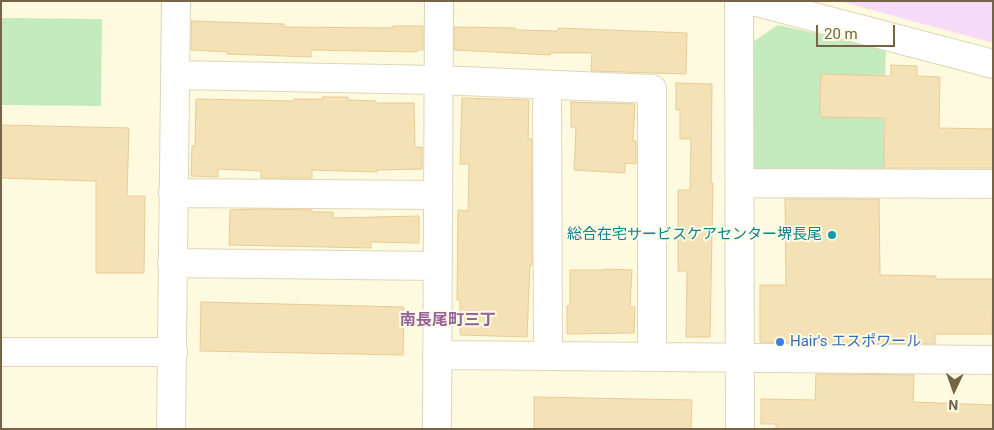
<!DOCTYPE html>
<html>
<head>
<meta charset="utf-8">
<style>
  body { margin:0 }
  #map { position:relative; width:994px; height:430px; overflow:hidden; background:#fdfadf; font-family:Roboto,sans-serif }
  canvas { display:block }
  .frame { position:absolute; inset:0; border:2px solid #756446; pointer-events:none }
  .north { position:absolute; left:929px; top:365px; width:50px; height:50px; -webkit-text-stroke:4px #fffce6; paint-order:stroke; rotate:183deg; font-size:14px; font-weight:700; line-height:20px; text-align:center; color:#756446 }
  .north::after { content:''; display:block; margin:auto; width:18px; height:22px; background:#756446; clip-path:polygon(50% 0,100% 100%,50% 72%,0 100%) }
  .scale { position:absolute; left:816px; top:25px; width:79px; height:22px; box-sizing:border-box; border:2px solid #756446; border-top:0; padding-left:6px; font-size:15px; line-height:18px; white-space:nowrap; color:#756446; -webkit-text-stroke:4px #fffce6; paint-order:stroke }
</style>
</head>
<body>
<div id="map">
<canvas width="994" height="430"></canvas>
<div class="frame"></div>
<div class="north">N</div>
<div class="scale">20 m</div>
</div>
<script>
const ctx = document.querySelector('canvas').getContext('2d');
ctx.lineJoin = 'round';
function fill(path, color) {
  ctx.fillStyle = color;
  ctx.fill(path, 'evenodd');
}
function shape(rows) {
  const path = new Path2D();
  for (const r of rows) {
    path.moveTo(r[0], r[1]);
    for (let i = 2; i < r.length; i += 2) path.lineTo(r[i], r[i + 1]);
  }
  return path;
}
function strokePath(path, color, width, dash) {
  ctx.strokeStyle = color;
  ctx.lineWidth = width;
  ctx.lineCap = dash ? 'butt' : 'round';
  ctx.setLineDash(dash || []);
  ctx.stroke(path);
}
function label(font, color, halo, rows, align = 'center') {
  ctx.font = font + ' Roboto,"Noto Sans JP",sans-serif';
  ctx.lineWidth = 4;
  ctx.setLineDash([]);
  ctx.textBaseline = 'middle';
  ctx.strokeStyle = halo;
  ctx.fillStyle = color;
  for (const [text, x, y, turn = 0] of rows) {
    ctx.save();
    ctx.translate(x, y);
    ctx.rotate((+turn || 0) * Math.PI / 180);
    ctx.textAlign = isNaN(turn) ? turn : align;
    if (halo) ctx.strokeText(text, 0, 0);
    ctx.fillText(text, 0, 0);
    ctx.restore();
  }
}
const education = shape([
  [839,1,993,1,993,43]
]);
const green = shape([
  [1,18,102,19,101,106,1,105],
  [778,25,886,49,885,76,821,74,820,116,884,118,884,173,761,174,753,168,753,42]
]);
const building = shape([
  [191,21,284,24,284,27,393,28,393,26,423,26,423,50,417,50,417,52,311,50,311,57,227,54,228,52,191,50,191,21],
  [454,27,515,28,515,30,558,31,558,28,687,33,686,74,591,71,592,53,550,53,550,55,454,50,454,27],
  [891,65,917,66,917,76,940,77,939,128,993,129,993,168,884,168,885,118,820,117,821,74,891,76,891,65],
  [676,83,712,84,711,183,713,183,710,337,686,337,687,271,678,271,678,190,690,190,691,139,680,139,680,110,676,110,676,83],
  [323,97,348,97,348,100,376,101,376,103,414,103,415,147,422,147,422,169,377,170,377,172,312,170,312,178,261,178,261,171,218,169,218,177,191,176,192,146,195,146,196,99,294,101,294,99,323,99,323,97],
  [462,98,529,100,528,139,532,139,532,265,530,265,527,337,460,335,460,300,457,300,458,210,468,211,469,164,460,164,462,98],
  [571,102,635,104,633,141,636,141,636,164,625,163,625,173,574,170,576,127,571,127,571,102],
  [1,125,129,128,127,196,145,196,144,273,96,273,96,181,1,178,1,125],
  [785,199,879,199,880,275,936,276,936,279,993,279,992,334,935,334,935,344,760,342,760,285,786,285,785,199],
  [260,209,312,210,312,212,333,212,333,218,419,216,419,243,371,242,371,248,229,245,230,210,260,209],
  [605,269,632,270,630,307,635,307,634,333,567,334,567,306,570,306,570,270,605,270,605,269],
  [201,302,404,307,403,355,200,351,201,302],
  [816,374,914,375,913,402,993,405,993,429,776,429,776,424,761,424,761,399,815,400,816,374],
  [534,397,692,400,691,429,534,429,534,397]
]);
const minor = shape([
  [739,1,740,429],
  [753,1,993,64],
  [175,75,438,80,652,89,652,357],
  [547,85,548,356],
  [740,183,993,184],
  [173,193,438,195],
  [172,263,437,266],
  [1,352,173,352],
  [437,355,993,360],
  [171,429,176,1],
  [437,429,439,1]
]);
const markers = [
  [832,235,5,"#0f9aa8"],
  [780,342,5,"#3f7fe0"]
];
const cultureNames = [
  ["総合在宅サービスケアセンター堺長尾",822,235]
];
const shopNames = [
  ["Hair's エスポワール",790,342]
];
const neighbourhoodNames = [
  ["南長尾町三丁",448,321]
];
fill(education, '#f7dcf9');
fill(green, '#c3ebbd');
fill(building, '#f4e1b5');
strokePath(building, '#e8cc95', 1);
strokePath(minor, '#dfd6b8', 30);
strokePath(minor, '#fff', 28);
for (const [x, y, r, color] of markers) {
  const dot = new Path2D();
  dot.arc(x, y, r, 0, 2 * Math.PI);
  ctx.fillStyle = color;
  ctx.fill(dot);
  strokePath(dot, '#fffce6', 2);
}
label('15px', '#0d838f', '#fffce6', cultureNames, 'right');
label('15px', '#366cbe', '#fffce6', shopNames, 'left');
label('bold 16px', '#966199', '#fffce6', neighbourhoodNames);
</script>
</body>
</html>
